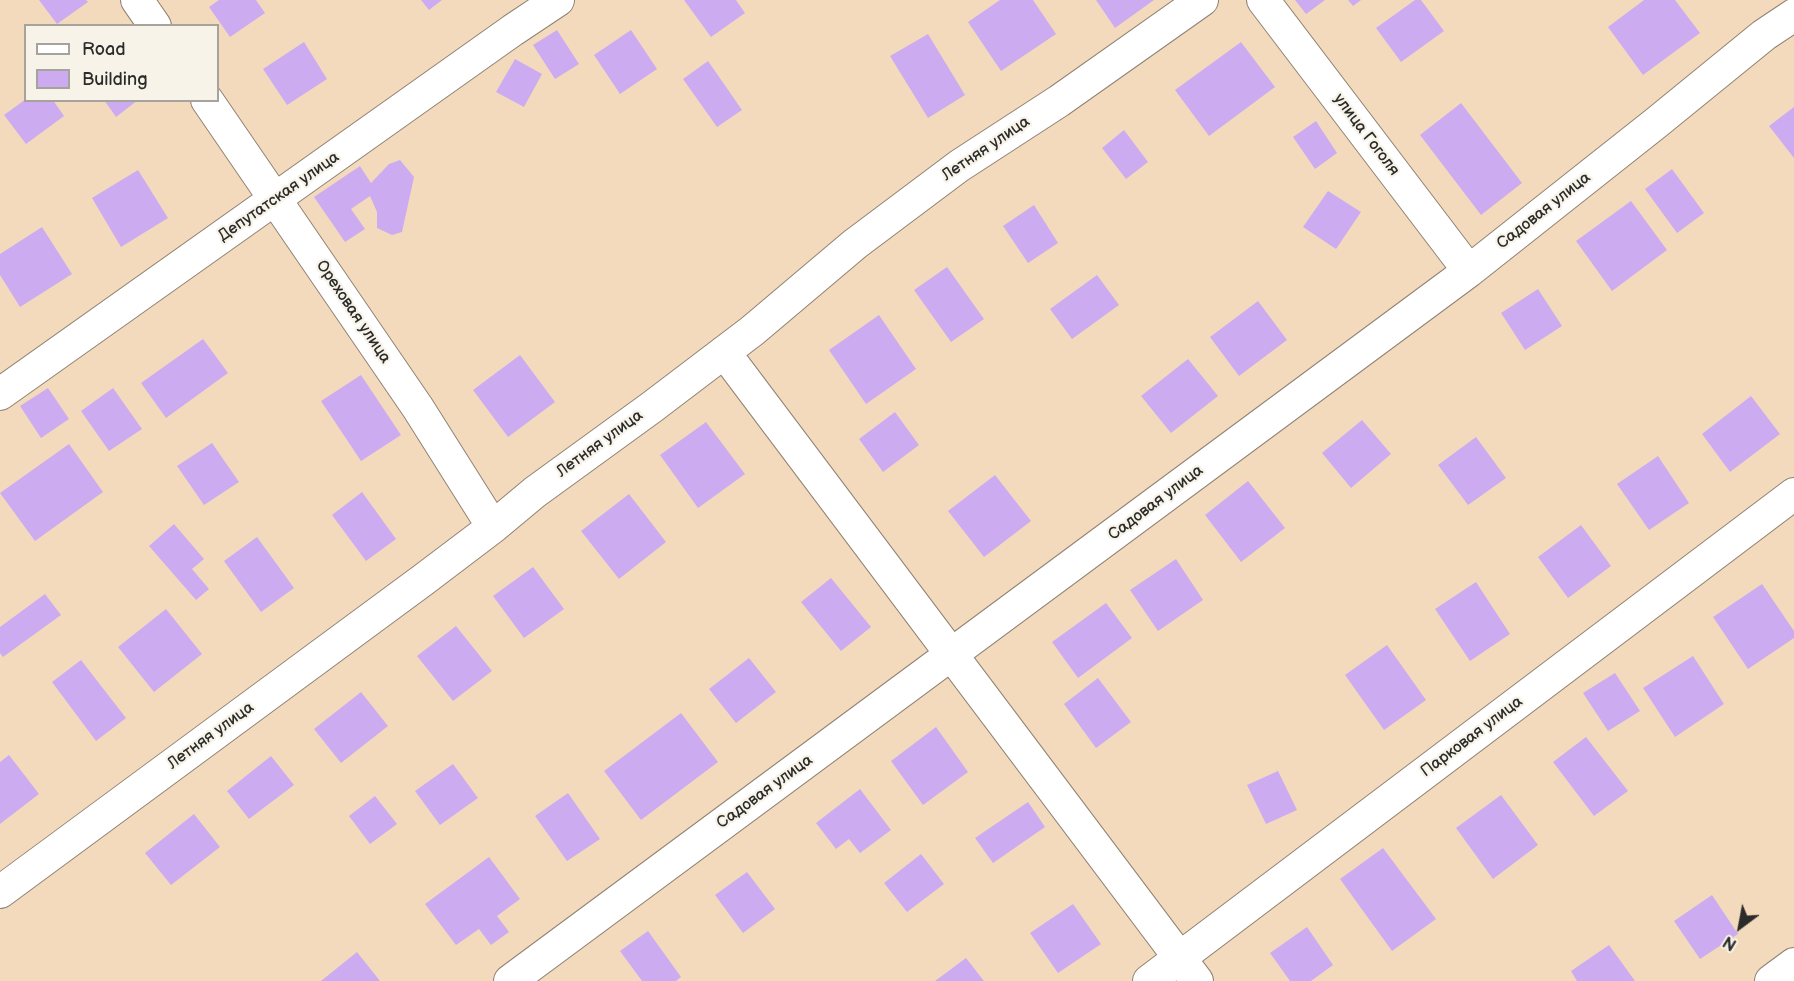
<!DOCTYPE html>
<html>
<head>
<meta charset="utf-8">
<style>
  body { margin:0 }
  #map { position:relative; width:1794px; height:981px; overflow:hidden; background:#f4dabd; font-family:"Balsamiq Sans",sans-serif }
  canvas { display:block }
  .legend { position:absolute; left:24px; top:24px; width:195px; height:78px; box-sizing:border-box; background:#f7f3e8; border:2px solid #a5a39c; margin:0; padding:8px 10px; list-style:none; font-size:18px; color:#2b2b2b }
  .legend li { display:flex; align-items:center; gap:12px; height:30px }
  .legend b { width:30px; border:2px solid #a5a39c }
  .north { position:absolute; left:1710px; top:897px; width:60px; height:60px; -webkit-text-stroke:4px #f7f3e8; paint-order:stroke; rotate:212deg; font-size:16px; font-weight:700; line-height:24px; text-align:center; color:#2b2b2b }
  .north::after { content:''; display:block; margin:auto; width:21px; height:27px; background:#2b2b2b; clip-path:polygon(50% 0,100% 100%,50% 72%,0 100%) }
</style>
</head>
<body>
<div id="map">
<canvas width="1794" height="981"></canvas>
<ul class="legend">
<li><b style="height:8px;background:#fff"></b>Road</li>
<li><b style="height:16px;background:#ccabf1"></b>Building</li>
</ul>
<div class="north">N</div>
</div>
<script>
const ctx = document.querySelector('canvas').getContext('2d');
ctx.lineJoin = 'round';
function fill(path, color) {
  ctx.fillStyle = color;
  ctx.fill(path, 'evenodd');
}
function shape(rows) {
  const path = new Path2D();
  for (const r of rows) {
    path.moveTo(r[0], r[1]);
    for (let i = 2; i < r.length; i += 2) path.lineTo(r[i], r[i + 1]);
  }
  return path;
}
function strokePath(path, color, width, dash) {
  ctx.strokeStyle = color;
  ctx.lineWidth = width;
  ctx.lineCap = dash ? 'butt' : 'round';
  ctx.setLineDash(dash || []);
  ctx.stroke(path);
}
function label(font, color, halo, rows, align = 'center') {
  ctx.font = font + ' "Balsamiq Sans",sans-serif';
  ctx.lineWidth = 4.5;
  ctx.setLineDash([]);
  ctx.textBaseline = 'middle';
  ctx.strokeStyle = halo;
  ctx.fillStyle = color;
  for (const [text, x, y, turn = 0] of rows) {
    ctx.save();
    ctx.translate(x, y);
    ctx.rotate((+turn || 0) * Math.PI / 180);
    ctx.textAlign = isNaN(turn) ? turn : align;
    if (halo) ctx.strokeText(text, 0, 0);
    ctx.fillText(text, 0, 0);
    ctx.restore();
  }
}
const building = shape([
  [39,0,86,0,88,2,57,24],
  [219,0,256,0,265,13,230,37,209,7],
  [421,0,442,0,429,10],
  [684,0,736,0,745,13,711,37],
  [1000,0,1033,0,1056,34,1001,71,968,22],
  [1096,0,1154,0,1115,28],
  [1295,0,1325,0,1306,14],
  [1348,0,1361,0,1353,6],
  [1415,0,1421,0,1444,31,1401,62,1376,28],
  [1644,0,1675,0,1700,33,1643,75,1608,27],
  [557,30,579,64,555,79,533,45],
  [631,30,657,69,620,94,594,55],
  [928,34,965,95,928,118,890,56],
  [304,42,327,79,287,105,263,69],
  [1241,42,1275,87,1209,136,1175,90],
  [515,59,542,74,524,107,496,92],
  [708,61,742,110,717,127,683,79],
  [26,99,26,100,53,100,64,116,26,144,4,115],
  [104,100,138,100,116,117],
  [1461,103,1522,183,1481,215,1420,135],
  [1794,107,1794,158,1769,126],
  [1316,121,1337,153,1315,169,1293,137],
  [1124,130,1148,162,1126,179,1102,148],
  [400,160,414,177,402,232,392,235,377,228,377,212,370,196,351,209,365,229,345,242,314,197,360,166,371,183,389,164],
  [1672,169,1704,213,1677,233,1645,189],
  [138,170,168,218,121,247,92,198],
  [1328,191,1361,212,1336,249,1303,227],
  [1631,201,1667,250,1612,291,1576,241],
  [1034,205,1058,243,1028,263,1003,226],
  [42,227,72,274,20,307,0,275,0,254],
  [947,267,984,319,951,342,914,290],
  [1097,275,1119,305,1072,339,1050,309],
  [1538,289,1562,326,1525,350,1501,313],
  [1258,301,1287,340,1239,376,1210,337],
  [879,315,916,369,866,404,829,350],
  [203,339,228,373,166,418,141,383],
  [520,355,555,402,508,437,473,390],
  [1188,359,1218,396,1171,433,1141,396],
  [361,375,401,435,361,461,321,401],
  [48,388,69,419,41,438,20,406],
  [113,388,142,429,109,451,81,411],
  [1751,396,1780,434,1730,472,1702,434],
  [895,412,919,445,883,472,859,439],
  [1362,420,1391,454,1351,488,1322,453],
  [706,422,745,474,698,508,660,455],
  [1476,437,1506,478,1468,505,1438,465],
  [212,443,239,482,204,505,177,466],
  [69,444,103,492,35,541,0,493],
  [1658,456,1689,503,1649,530,1617,484],
  [995,475,1031,521,984,557,948,511],
  [1248,481,1285,528,1241,562,1205,515],
  [362,492,396,539,366,561,332,515],
  [629,494,666,542,619,579,581,531],
  [174,524,204,559,192,569,209,589,196,600,149,546],
  [1581,525,1611,566,1568,598,1538,557],
  [257,537,294,588,261,612,224,561],
  [1176,559,1203,600,1158,631,1130,590],
  [533,567,564,609,524,638,493,596],
  [831,578,871,627,841,651,801,602],
  [1476,582,1510,634,1470,661,1435,609],
  [1762,584,1794,631,1794,638,1748,669,1713,617],
  [45,594,61,615,3,657,0,653,0,627],
  [1106,603,1132,638,1078,678,1052,642],
  [166,609,202,654,154,692,118,647],
  [456,626,492,671,453,701,417,656],
  [1387,645,1426,700,1384,730,1345,675],
  [1693,656,1724,704,1675,737,1643,688],
  [749,658,776,692,736,723,709,689],
  [81,660,126,718,96,741,52,682],
  [1615,673,1640,711,1608,731,1583,693],
  [1098,678,1131,722,1096,748,1064,704],
  [361,692,388,726,341,763,314,729],
  [681,713,718,762,641,820,604,771],
  [936,727,968,772,923,805,891,761],
  [1586,737,1628,791,1594,816,1553,762],
  [9,755,39,794,0,824,0,762],
  [271,756,294,785,249,819,227,791],
  [453,764,478,798,440,825,415,791],
  [1278,771,1297,810,1266,824,1247,785],
  [860,789,891,830,860,853,849,839,836,849,816,823],
  [568,793,600,839,567,861,535,816],
  [1501,795,1538,845,1493,879,1456,828],
  [375,796,397,824,370,844,349,816],
  [1028,802,1045,827,993,863,975,838],
  [194,814,220,847,171,885,145,853],
  [1383,848,1436,919,1392,951,1340,879],
  [921,854,944,884,907,912,884,883],
  [489,857,520,899,497,916,509,932,491,945,479,929,456,945,425,904],
  [747,872,775,909,743,933,715,895],
  [1712,895,1738,934,1700,959,1674,921],
  [1073,904,1101,944,1058,973,1030,933],
  [1307,927,1333,965,1311,981,1290,981,1270,953],
  [648,931,681,977,676,981,642,981,620,951],
  [1609,945,1635,981,1577,981,1571,971],
  [357,952,380,981,321,981],
  [966,958,984,981,935,981]
]);
const minor = shape([
  [137,0,155,26],
  [1263,0,1469,271],
  [207,100,418,408,493,527],
  [724,352,1197,981],
  [0,394,513,30,558,0],
  [0,892,423,580,493,527,535,492,652,407,752,331,855,244,959,166,1059,101,1202,0],
  [510,981,1469,271,1656,123,1764,35,1794,15],
  [1149,981,1794,494],
  [1771,981,1794,964]
]);
const streetNames = [
  ["улица Гоголя",1366,135,53],
  ["Летняя улица",986,149,-34],
  ["Депутатская улица",279,197,-35],
  ["Садовая улица",1544,211,-38],
  ["Ореховая улица",353,312,56],
  ["Летняя улица",600,444,-36],
  ["Садовая улица",1156,503,-37],
  ["Летняя улица",211,736,-36],
  ["Парковая улица",1472,737,-37],
  ["Садовая улица",765,792,-36]
];
fill(building, '#ccabf1');
strokePath(minor, '#908274', 34);
strokePath(minor, '#fff', 32);
label('16px', '#2b2b2b', '#f7f3e8', streetNames);
</script>
</body>
</html>
